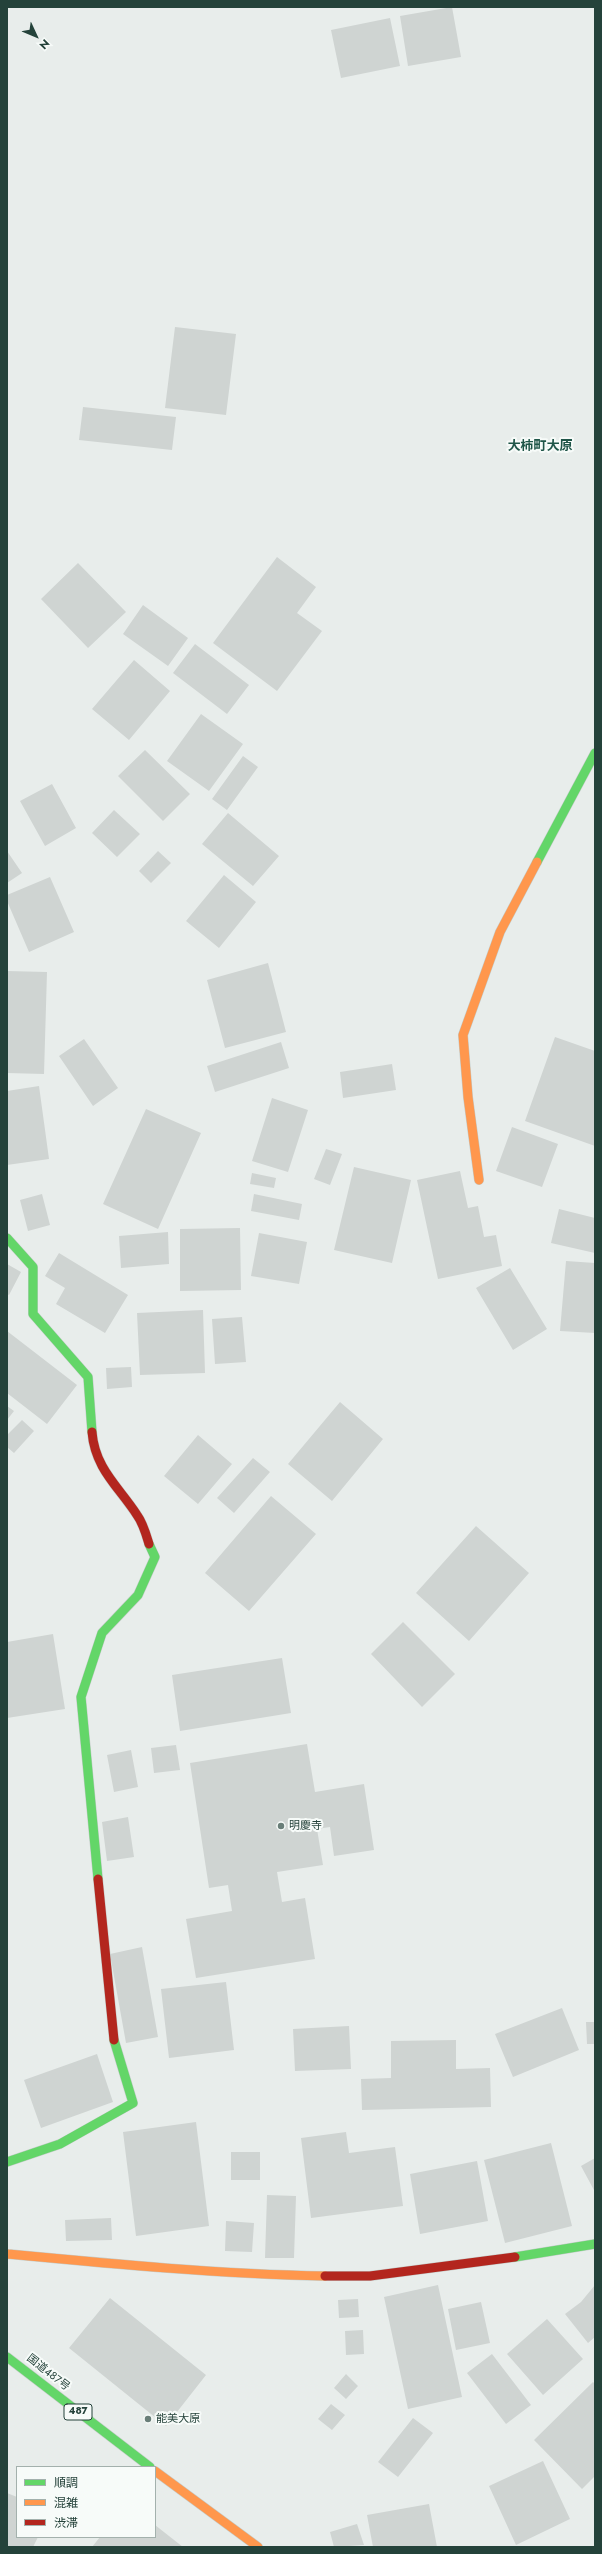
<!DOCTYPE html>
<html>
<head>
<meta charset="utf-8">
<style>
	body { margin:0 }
	#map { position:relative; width:602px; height:2554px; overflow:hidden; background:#e8edeb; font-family:Jost,"Noto Sans JP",sans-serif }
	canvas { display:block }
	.frame { position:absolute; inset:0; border:8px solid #24423a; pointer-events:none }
	.legend { position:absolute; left:16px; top:2466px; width:140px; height:72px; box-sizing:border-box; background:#f7fbf9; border:1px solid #a3b1ad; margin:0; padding:5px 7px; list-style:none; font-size:12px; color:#24423a }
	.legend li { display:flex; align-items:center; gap:8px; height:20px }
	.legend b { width:20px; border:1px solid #a3b1ad }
	.north { position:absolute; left:16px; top:16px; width:40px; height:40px; -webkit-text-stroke:3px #f7fbf9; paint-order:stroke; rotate:134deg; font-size:11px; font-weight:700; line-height:16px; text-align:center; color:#24423a }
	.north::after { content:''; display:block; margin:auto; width:14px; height:18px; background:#24423a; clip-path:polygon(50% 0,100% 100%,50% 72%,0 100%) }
</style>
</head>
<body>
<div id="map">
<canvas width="602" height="2554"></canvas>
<div class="frame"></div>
<ul class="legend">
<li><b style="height:5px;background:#63d668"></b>順調</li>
<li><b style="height:5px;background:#ff974d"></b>混雑</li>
<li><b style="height:5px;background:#b3261e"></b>渋滞</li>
</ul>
<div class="north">N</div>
</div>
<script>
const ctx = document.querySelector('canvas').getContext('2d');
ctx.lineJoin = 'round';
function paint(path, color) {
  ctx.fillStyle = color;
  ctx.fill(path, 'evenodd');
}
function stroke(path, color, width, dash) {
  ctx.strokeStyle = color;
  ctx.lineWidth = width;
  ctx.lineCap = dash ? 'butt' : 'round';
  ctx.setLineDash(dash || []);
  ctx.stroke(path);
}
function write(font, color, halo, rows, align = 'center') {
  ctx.font = font + ' Jost,"Noto Sans JP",sans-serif';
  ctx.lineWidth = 4;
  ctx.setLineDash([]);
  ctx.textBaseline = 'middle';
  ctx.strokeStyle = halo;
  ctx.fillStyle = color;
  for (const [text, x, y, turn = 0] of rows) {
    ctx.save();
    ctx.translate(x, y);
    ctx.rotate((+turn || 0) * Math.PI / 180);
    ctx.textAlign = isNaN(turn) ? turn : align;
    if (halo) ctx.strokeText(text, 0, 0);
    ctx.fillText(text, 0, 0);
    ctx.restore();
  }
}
const building = new Path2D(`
	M452,7L461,57L408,66L400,16Z
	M390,18L400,66L341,78L331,30Z
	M175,327L236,334L226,415L165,408Z
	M83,407L176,417L172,450L79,440Z
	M277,557L316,587L297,613L322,631L277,691L213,643Z
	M78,563L126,612L88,648L41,599Z
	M143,605L188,638L168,666L123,634Z
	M195,644L249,685L227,714L173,673Z
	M134,660L170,691L129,740L92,709Z
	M201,714L243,744L209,791L167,761Z
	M145,750L190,794L163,821L118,776Z
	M243,756L258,767L227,810L212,799Z
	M52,784L76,828L45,846L20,801Z
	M114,810L140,834L117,857L92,833Z
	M228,813L279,856L253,886L202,844Z
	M7,851L22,873L7,883Z
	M158,851L171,863L151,883L139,871Z
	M224,875L256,902L219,948L186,921Z
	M50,877L74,932L29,952L7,901V895Z
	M268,963L286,1032L225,1048L207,980Z
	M7,971L47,972L44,1074L7,1073Z
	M555,1037L595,1051V1146L525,1121Z
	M84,1039L118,1088L93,1106L59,1056Z
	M281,1042L289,1068L215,1092L207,1066Z
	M392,1064L396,1090L343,1098L340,1072Z
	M39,1086L49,1159L7,1165V1091Z
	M272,1098L308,1110L288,1172L252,1161Z
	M146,1109L201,1133L158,1229L103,1204Z
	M512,1127L558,1144L542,1187L496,1171Z
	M326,1149L342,1154L330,1185L314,1179Z
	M354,1167L411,1180L392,1263L334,1250Z
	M460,1171L468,1208L478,1206L484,1237L496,1235L502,1266L438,1279L417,1180Z
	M252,1173L276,1178L274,1188L250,1184Z
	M42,1194L50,1225L28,1231L20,1200Z
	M254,1194L302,1204L299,1220L251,1211Z
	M559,1209L595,1218V1253L551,1243Z
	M240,1228L241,1290L180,1291V1229Z
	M168,1232L169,1264L121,1268L119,1236Z
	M259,1233L307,1242L299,1284L251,1276Z
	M59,1253L128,1295L105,1333L56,1304L65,1288L45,1276Z
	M566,1261L595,1263V1333L560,1331Z
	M7,1264L21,1272L9,1295L7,1294Z
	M510,1268L547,1329L513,1350L476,1288Z
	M203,1310L205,1373L140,1375L137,1313Z
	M242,1317L246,1362L215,1364L212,1319Z
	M7,1331L77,1385L47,1424L7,1393Z
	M131,1367L132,1387L107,1389L106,1368Z
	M340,1402L383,1439L332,1501L288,1464Z
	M7,1406L14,1411L7,1420Z
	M22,1420L34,1431L14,1453L7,1447V1435Z
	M198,1435L232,1464L198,1504L164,1476Z
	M253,1458L270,1472L234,1513L217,1498Z
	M271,1496L316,1534L249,1611L205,1573Z
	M476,1526L529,1573L469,1641L416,1593Z
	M403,1622L455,1674L422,1707L371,1654Z
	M53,1634L65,1709L7,1718V1642Z
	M282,1658L291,1713L180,1731L172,1675Z
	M307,1744L315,1792L364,1784L374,1850L334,1856L330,1827L317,1829L323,1865L277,1872L282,1902L305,1898L315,1959L196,1978L186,1919L232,1911L228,1885L209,1888L190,1763Z
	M176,1745L180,1770L154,1773L151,1748Z
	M131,1750L138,1787L114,1792L107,1755Z
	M128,1817L134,1857L107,1861L102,1822Z
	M142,1947L158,2037L126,2043L110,1954Z
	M226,1982L234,2050L169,2058L161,1989Z
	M562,2008L579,2050L513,2077L495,2034Z
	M586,2022H595V2044H587Z
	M349,2026L351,2069L295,2071L293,2029Z
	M456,2040V2069L490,2068L491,2107L362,2110L361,2079L391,2078V2041Z
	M97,2054L113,2102L41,2128L24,2080Z
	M196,2122L209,2226L136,2236L123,2132Z
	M346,2132L349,2153L395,2147L403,2206L311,2218L301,2138Z
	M551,2143L572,2226L505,2243L484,2160Z
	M231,2152H260V2180H231Z
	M595,2158V2192L581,2166Z
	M477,2161L488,2221L420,2234L410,2174Z
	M267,2195L296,2196L294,2258H265Z
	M111,2218L112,2240L66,2241L65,2220Z
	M226,2221L254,2223L252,2252L225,2251Z
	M438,2285L462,2397L408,2409L384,2297Z
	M595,2285V2337L588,2343L565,2314L581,2302Z
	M110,2298L206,2375L166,2426L69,2348Z
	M358,2299L359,2317L339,2318L338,2300Z
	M481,2302L490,2343L456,2350L448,2309Z
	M547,2319L583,2359L543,2395L507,2354Z
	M363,2330L364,2354L346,2355L345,2331Z
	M492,2354L531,2405L506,2424L467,2373Z
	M346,2374L358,2386L346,2399L334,2388Z
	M593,2382L595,2384V2476L582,2489L534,2440Z
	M331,2404L345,2415L332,2430L318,2419Z
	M413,2418L433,2433L398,2477L378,2462Z
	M543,2461L570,2519L516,2545L489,2486Z
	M7,2493L17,2497V2537H38L33,2547H7Z
	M429,2504L437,2547H373L367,2515Z
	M357,2524L364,2545L334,2547L330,2532Z
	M155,2525L183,2547H92L100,2537H155Z`);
const fast = new Path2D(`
	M537,862L595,753
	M7,1238L33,1267V1314L88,1377L92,1432
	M98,1879L81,1697L102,1633L138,1595L155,1557L149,1544
	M7,2162L60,2144L133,2103L114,2040
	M515,2257L595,2244
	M7,2357L150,2467`);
const slow = new Path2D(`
	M479,1180L468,1097L463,1035L500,932L537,862
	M7,2254C113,2264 218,2274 325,2276
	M155,2471L258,2547`);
const jam = new Path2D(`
	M92,1432C95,1469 119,1487 137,1515C143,1523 146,1534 149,1544
	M98,1879L114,2040
	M325,2276H370L515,2257`);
const markers = [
	[281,1826,4,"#697e78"],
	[148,2419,4,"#697e78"]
];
const shields = [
	[78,2412,28]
];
const shieldNames = [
	["487",78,2412]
];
const poiNames = [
	["明慶寺",289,1826],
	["能美大原",156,2419]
];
const streetNames = [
	["国道487号",48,2373,38]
];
const quarterNames = [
	["大柿町大原",540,447]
];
paint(building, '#cfd4d2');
stroke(fast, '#c3cbc8', 10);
stroke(slow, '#c3cbc8', 10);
stroke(jam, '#c3cbc8', 10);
stroke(fast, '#63d668', 9);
stroke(slow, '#ff974d', 9);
stroke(jam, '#b3261e', 9);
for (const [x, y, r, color] of markers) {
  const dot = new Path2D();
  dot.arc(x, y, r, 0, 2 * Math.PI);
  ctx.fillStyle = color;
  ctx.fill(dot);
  stroke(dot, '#f7fbf9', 1.5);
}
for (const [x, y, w] of shields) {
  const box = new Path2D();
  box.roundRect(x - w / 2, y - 8, w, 16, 3);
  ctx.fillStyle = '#f7fbf9';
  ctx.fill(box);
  stroke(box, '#24423a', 1);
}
write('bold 10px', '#24423a', null, shieldNames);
write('11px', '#24423a', '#f7fbf9', poiNames, 'left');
write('11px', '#24423a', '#f7fbf9', streetNames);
write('bold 13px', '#1f5548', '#f7fbf9', quarterNames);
</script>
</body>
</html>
